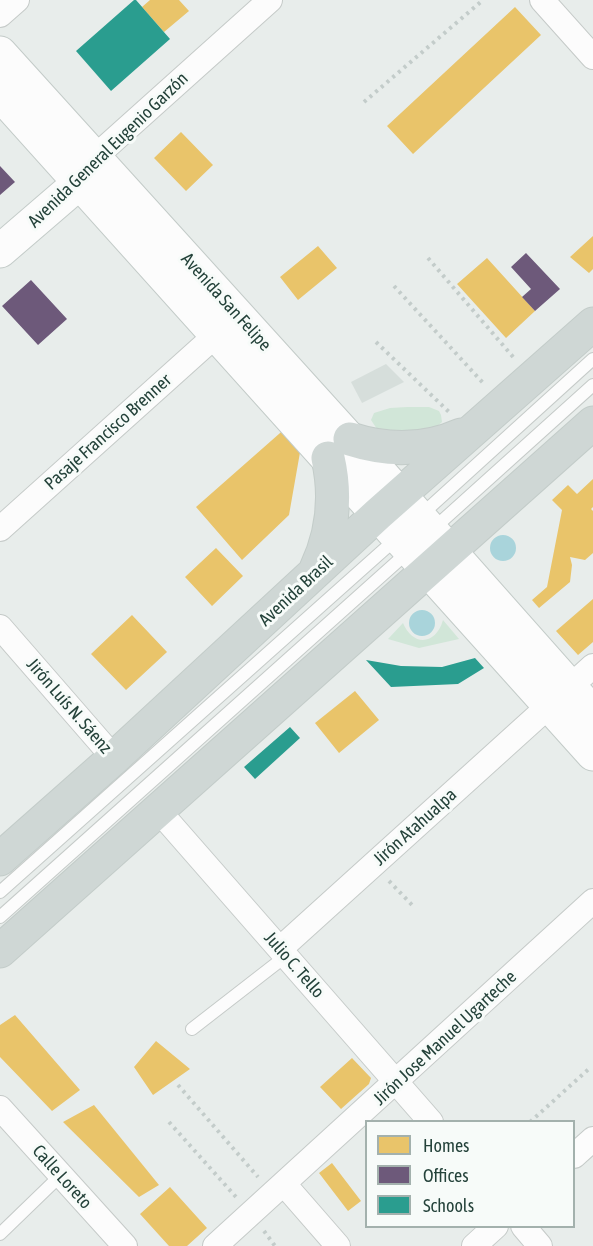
<!DOCTYPE html>
<html>
<head>
<meta charset="utf-8">
<style>
	body { margin:0 }
	#map { position:relative; width:593px; height:1246px; overflow:hidden; background:#e8edeb; font-family:"Asap Condensed",sans-serif }
	canvas { display:block }
	.legend { position:absolute; left:365px; top:1120px; width:210px; height:108px; box-sizing:border-box; background:#f7fbf9; border:2px solid #a3b1ad; margin:0; padding:8px 10px; list-style:none; font-size:18px; color:#24423a }
	.legend li { display:flex; align-items:center; gap:12px; height:30px }
	.legend b { width:30px; border:2px solid #a3b1ad }
</style>
</head>
<body>
<div id="map">
<canvas width="593" height="1246"></canvas>
<ul class="legend">
<li><b style="height:16px;background:#e9c46a"></b>Homes</li>
<li><b style="height:16px;background:#6d597a"></b>Offices</li>
<li><b style="height:16px;background:#2a9d8f"></b>Schools</li>
</ul>
</div>
<script>
const ctx = document.querySelector('canvas').getContext('2d');
ctx.lineJoin = 'round';
function paint(path, color) {
  ctx.fillStyle = color;
  ctx.fill(path, 'evenodd');
}
function stroke(path, color, width, dash) {
  ctx.strokeStyle = color;
  ctx.lineWidth = width;
  ctx.lineCap = dash ? 'butt' : 'round';
  ctx.setLineDash(dash || []);
  ctx.stroke(path);
}
function write(font, color, halo, rows, align = 'center') {
  ctx.font = font + ' "Asap Condensed",sans-serif';
  ctx.lineWidth = 6;
  ctx.setLineDash([]);
  ctx.textBaseline = 'middle';
  ctx.strokeStyle = halo;
  ctx.fillStyle = color;
  for (const [text, x, y, turn = 0] of rows) {
    ctx.save();
    ctx.translate(x, y);
    ctx.rotate((+turn || 0) * Math.PI / 180);
    ctx.textAlign = isNaN(turn) ? turn : align;
    if (halo) ctx.strokeText(text, 0, 0);
    ctx.fillText(text, 0, 0);
    ctx.restore();
  }
}
const built = new Path2D(`
	M386,364L404,382L362,403L351,382Z`);
const green = new Path2D(`
	M407,407H429L439,411L441,415L442,422C432,434 392,433 377,429L371,420L374,413L390,408Z
	M443,620L459,639L419,648L388,639L403,623C413,647 436,645 443,620Z`);
const water = new Path2D(`
	M490 548a13 13 0 1 1 26 0a13 13 0 1 1-26 0Z
	M409 623a13 13 0 1 1 26 0a13 13 0 1 1-26 0Z`);
const homes = new Path2D(`
	M150,0H179L189,11L164,32L142,7Z
	M515,7L541,35L413,154L387,126Z
	M181,132L213,165L186,191L154,158Z
	M593,236V269L589,273L570,257Z
	M318,246L337,268L298,300L280,277Z
	M487,258L535,311L506,338L457,284Z
	M288,426L302,441L289,515L242,560L196,507Z
	M593,479V507L591,509L593,511V553L585,560L570,557L572,565L570,582L539,608L532,600L547,587L562,510L552,500L568,485L577,494Z
	M216,548L243,576L212,606L185,577Z
	M593,599V642L578,655L556,631Z
	M132,615L167,652L126,690L91,654Z
	M355,691L379,720L339,753L315,723Z
	M15,1015L80,1090L52,1111L0,1057V1025Z
	M156,1041L190,1069L153,1095L134,1067Z
	M352,1058L371,1078L369,1084L341,1109L320,1087Z
	M94,1105L159,1185L139,1197L63,1122Z
	M332,1163L361,1201L348,1211L319,1173Z
	M170,1187L207,1228L187,1246H169L140,1214Z`);
const offices = new Path2D(`
	M0,166L15,182L0,195Z
	M526,253L560,289L535,311L522,297L531,289L511,267Z
	M31,280L67,319L38,345L2,306Z`);
const schools = new Path2D(`
	M134,0H136L170,39L111,91L76,51Z
	M475,658L484,668L458,684L391,687L366,660L401,666L442,667Z
	M290,727L300,738L255,779L244,767Z`);
const path = new Path2D(`
	M364,102L483,0
	M428,258L514,358
	M394,286L485,385
	M376,342L449,412
	M389,881L413,906
	M178,1085L258,1177
	M169,1122L236,1197
	M530,1122L591,1067
	M264,1231L275,1246`);
const lane = new Path2D(`
	M420,516L593,359
	M432,530L593,385
	M0,892L397,538
	M0,917L408,552
	M192,1029L286,956
	M0,1234L61,1175`);
const street = new Path2D(`
	M542,0L593,57
	M0,15L17,0
	M95,157L270,0
	M0,529L216,335
	M0,627L114,758
	M158,810L431,1122
	M280,949L593,666
	M0,1108L125,1246
	M574,1156L593,1139
	M284,1184L338,1246
	M523,1226L540,1246
	M215,1246L593,901
	M474,1246L496,1226`);
const secondary = new Path2D(`
	M0,53L384,477L593,713
	M0,94L593,754
	M0,251L79,183L91,164`);
const primary = new Path2D(`
	M350,439C387,451 425,451 461,435
	M316,569C333,533 337,497 328,458
	M0,859L114,758L378,514L593,324
	M0,951L593,423`);
const streetNames = [
	["Avenida General Eugenio Garzón",108,150,-44],
	["Avenida San Felipe",226,302,48],
	["Pasaje Francisco Brenner",108,432,-42],
	["Avenida Brasil",296,591,-43],
	["Jirón Luís N. Sáenz",69,706,49],
	["Jirón Atahualpa",415,827,-42],
	["Julio C. Tello",294,965,49],
	["Jirón Jose Manuel Ugarteche",445,1038,-43],
	["Calle Loreto",62,1177,48]
];
paint(built, '#d6dedb');
paint(green, '#d1e6d8');
paint(water, '#a9d4db');
paint(homes, '#e9c46a');
paint(offices, '#6d597a');
paint(schools, '#2a9d8f');
stroke(lane, '#c5cac8', 14);
stroke(street, '#c5cac8', 26);
stroke(secondary, '#c3cbc8', 35);
stroke(primary, '#c3ccc9', 35);
stroke(path, '#c3ccca', 4, [3, 4.5]);
stroke(lane, '#fcfcfc', 12);
stroke(street, '#fcfcfc', 24);
stroke(secondary, '#fcfcfc', 33);
stroke(primary, '#cfd7d5', 33);
write('18px', '#24423a', '#f7fbf9', streetNames);
</script>
</body>
</html>
